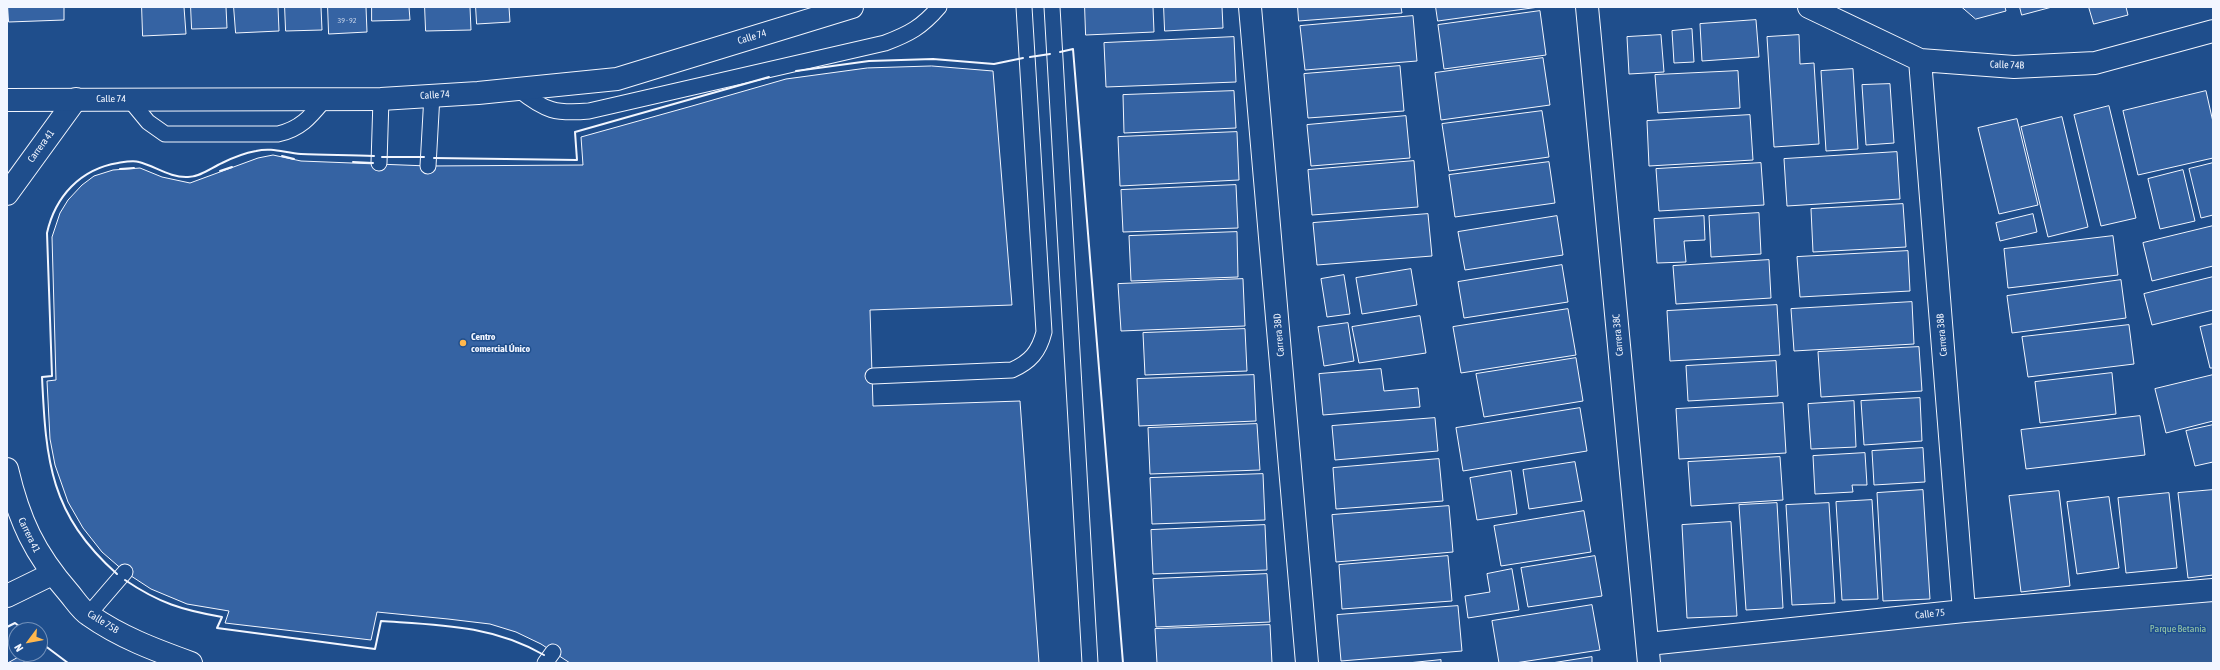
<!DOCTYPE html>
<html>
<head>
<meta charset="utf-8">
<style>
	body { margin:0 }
	#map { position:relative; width:2220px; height:670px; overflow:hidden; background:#1f4e8c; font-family:"Asap Condensed",sans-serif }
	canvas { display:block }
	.frame { position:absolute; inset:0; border:8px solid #f2f6ff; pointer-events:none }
	.north { position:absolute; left:8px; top:622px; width:40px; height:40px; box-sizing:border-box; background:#1f4e8c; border:1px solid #7391ba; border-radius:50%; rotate:238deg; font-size:11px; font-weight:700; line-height:16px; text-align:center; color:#f2f6ff }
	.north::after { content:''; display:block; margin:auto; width:14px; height:18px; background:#ffb74d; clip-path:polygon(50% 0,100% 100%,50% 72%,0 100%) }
</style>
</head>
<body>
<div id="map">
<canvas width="2220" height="670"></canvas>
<div class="frame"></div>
<div class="north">N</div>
</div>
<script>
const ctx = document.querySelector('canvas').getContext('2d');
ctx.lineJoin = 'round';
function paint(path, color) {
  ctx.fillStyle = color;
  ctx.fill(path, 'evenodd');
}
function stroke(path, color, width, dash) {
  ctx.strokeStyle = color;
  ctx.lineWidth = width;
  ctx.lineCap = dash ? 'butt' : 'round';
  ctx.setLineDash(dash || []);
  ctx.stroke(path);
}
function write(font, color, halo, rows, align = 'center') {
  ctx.font = font + ' "Asap Condensed",sans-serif';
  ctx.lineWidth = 3;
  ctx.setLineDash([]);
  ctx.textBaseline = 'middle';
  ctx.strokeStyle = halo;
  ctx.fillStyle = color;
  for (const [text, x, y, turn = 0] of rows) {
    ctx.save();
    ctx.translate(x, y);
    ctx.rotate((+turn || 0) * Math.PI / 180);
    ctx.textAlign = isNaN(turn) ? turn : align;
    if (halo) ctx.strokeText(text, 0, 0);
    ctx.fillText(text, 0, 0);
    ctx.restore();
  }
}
const built = new Path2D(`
	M2213,591V663H1649L1648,644Z`);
const building = new Path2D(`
	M8,7H64V20L9,22Z
	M142,7H184L186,34L143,36Z
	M191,7H226L227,28L192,29Z
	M234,7H278L279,31L236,33Z
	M285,7H321L322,30L286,31Z
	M328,7H366L367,32L329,34Z
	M372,7H409L410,20L372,21Z
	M425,7H470L471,30L426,31Z
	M476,7H509L510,22L477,24Z
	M1085,7H1153L1154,32L1086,35Z
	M1164,7H1222L1223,28L1165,31Z
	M1298,7H1401L1402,13L1299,21Z
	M1436,7H1539L1438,21Z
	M1962,7H2005L2006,11L1976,19Z
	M2020,7H2052L2022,15Z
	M2089,7H2126L2128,15L2094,24Z
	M1540,11L1546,55L1444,69L1438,25Z
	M1413,16L1417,61L1305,70L1300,26Z
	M1756,20L1759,57L1702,61L1700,24Z
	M1692,29L1694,62L1674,63L1672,31Z
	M1661,35L1664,72L1629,74L1627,37Z
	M1799,35L1800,64L1814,63L1819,144L1774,147L1767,37Z
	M1234,37L1236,82L1106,87L1104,43Z
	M1543,58L1550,105L1441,120L1435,73Z
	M932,66L993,71L1012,305L870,310L873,406L1020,401L1039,663H570L541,644L516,632L490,624L448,619L377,612L371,640L225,623L229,611L187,604L151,589L125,572L102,552L83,528L68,502L55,465L50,439L47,381L56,380L52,237L60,213L68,200L82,185L94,176L113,170L140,168L162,177L190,183L258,158L273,155L301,161L428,166L583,165L581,137L692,106L786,79L867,68Z
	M1400,66L1404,111L1308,118L1304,74Z
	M1853,69L1858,149L1826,151L1821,71Z
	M1738,71L1740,108L1658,113L1655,75Z
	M1890,84L1894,143L1866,145L1862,85Z
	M1234,91L1236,128L1124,133L1123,95Z
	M2206,91L2213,122V158L2138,175L2123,111Z
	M2109,106L2136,218L2101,226L2074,115Z
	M1542,111L1549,157L1449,171L1442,124Z
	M1750,115L1753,160L1649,166L1647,121Z
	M1406,116L1410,158L1311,166L1307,125Z
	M2062,117L2088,227L2048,237L2021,127Z
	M2017,119L2038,205L1999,214L1978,128Z
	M1237,132L1239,180L1120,186L1118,137Z
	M1897,152L1900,199L1787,206L1784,159Z
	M1414,161L1418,207L1312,215L1308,170Z
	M1549,162L1555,203L1455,217L1449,175Z
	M1761,163L1764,205L1659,211L1656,169Z
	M2213,163V215L2201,218L2189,169Z
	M2183,170L2195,221L2160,229L2148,179Z
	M1236,185L1238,228L1123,232L1121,190Z
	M1903,204L1906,247L1813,252L1811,209Z
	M1759,213L1761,254L1711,257L1709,216Z
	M1428,214L1432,256L1317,265L1313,223Z
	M2033,214L2037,232L2000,241L1996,223Z
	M1557,216L1563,255L1465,270L1458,232Z
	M1704,216L1705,240L1684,241L1686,262L1657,263L1654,219Z
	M2213,226V266L2152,281L2143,243Z
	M1237,232L1238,277L1131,281L1129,236Z
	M2113,236L2118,275L2008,288L2004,249Z
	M1908,251L1910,291L1800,297L1797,257Z
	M1769,260L1771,298L1676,304L1673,266Z
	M1562,265L1568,302L1464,318L1458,282Z
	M1411,269L1417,305L1362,314L1356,278Z
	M1344,275L1350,314L1327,317L1321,279Z
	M2213,277V310L2152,325L2144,294Z
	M1243,279L1245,326L1121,331L1118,284Z
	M2121,280L2126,318L2012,333L2007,296Z
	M1912,302L1914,344L1794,351L1791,309Z
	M1777,305L1780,355L1670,361L1667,311Z
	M1568,309L1576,355L1461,373L1453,327Z
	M1420,316L1426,353L1359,363L1352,327Z
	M1348,323L1354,361L1324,366L1318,327Z
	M2213,324V368H2210L2200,327Z
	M2129,325L2134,364L2028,377L2022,337Z
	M1245,329L1247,371L1145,375L1143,333Z
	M1919,347L1922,391L1821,397L1818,352Z
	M1576,358L1583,401L1484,417L1476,374Z
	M1776,361L1778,396L1688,401L1686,366Z
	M1381,369L1384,391L1418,388L1420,407L1323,415L1319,374Z
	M2112,373L2116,414L2040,423L2035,382Z
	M1254,375L1256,421L1139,426L1137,379Z
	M2213,375V421L2166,433L2155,389Z
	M1920,398L1922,441L1864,445L1861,401Z
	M1854,401L1856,447L1811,449L1808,404Z
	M1783,403L1786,453L1679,459L1676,409Z
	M1580,408L1587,451L1463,471L1456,428Z
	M2140,416L2145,455L2026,469L2021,430Z
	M1435,418L1438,451L1335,460L1332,426Z
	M1257,424L1260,470L1150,474L1148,428Z
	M2213,425V462L2195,466L2186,431Z
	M1923,448L1925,482L1874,485L1872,451Z
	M1865,453L1867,485H1852L1853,492L1815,494L1813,456Z
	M1780,457L1783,500L1691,506L1688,462Z
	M1439,459L1443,501L1336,509L1333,468Z
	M1575,462L1582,501L1529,509L1523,470Z
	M1511,471L1517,514L1477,520L1470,478Z
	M1263,474L1265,520L1152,524L1150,478Z
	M1923,490L1930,599L1883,601L1877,493Z
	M2213,490V575L2188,578L2178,493Z
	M2059,491L2070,586L2021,592L2009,496Z
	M2169,493L2177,568L2126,573L2118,498Z
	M2109,497L2119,568L2077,574L2067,502Z
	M1872,500L1878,599L1842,600L1836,502Z
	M1777,503L1783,608L1746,610L1739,505Z
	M1829,503L1835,603L1792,605L1786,505Z
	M1449,506L1453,552L1336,562L1332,515Z
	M1584,511L1591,552L1501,566L1494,526Z
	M1731,522L1737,616L1687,618L1682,525Z
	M1265,525L1267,570L1153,574L1151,530Z
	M1448,556L1452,601L1342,609L1339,565Z
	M1595,556L1602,596L1528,607L1521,568Z
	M1512,569L1519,610L1468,618L1465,596L1490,592L1487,574Z
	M1267,574L1270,622L1156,627L1153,579Z
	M1592,605L1600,650L1515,663H1499L1492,621Z
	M1458,606L1462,651L1341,661L1337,615Z
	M1270,625L1272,663H1157L1155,629Z
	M21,656L25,663H8Z
	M1592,657V663H1552Z
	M1441,660V663H1408Z`);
const lane = new Path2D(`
	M1052,7L1090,663
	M519,90C545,111 556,114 589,111L885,43C909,34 922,27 939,7
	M129,99L148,122L165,134H278C301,129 311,116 325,99
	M379,163L381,99
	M428,166L432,95
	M873,376L1012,370C1030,362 1039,352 1044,332L1024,7
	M88,615L125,572
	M545,663L553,652`);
const street = new Path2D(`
	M1250,7L1307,663
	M1587,7L1649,663
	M1809,7L1920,60L2014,67L2095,63L2213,31
	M1920,60L1964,611
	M7,194L76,99
	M7,469C19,520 34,553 69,593C75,600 81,610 89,615C120,637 155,650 191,663
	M7,596L52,574
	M1648,644L1964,611L2213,590`);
const secondary = new Path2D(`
	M7,100L381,99L478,93L617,79L852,7`);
const wall = new Path2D(`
	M1060,52L1073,49L1123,663
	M1030,57L1050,54
	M796,71L869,61L933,59L994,64L1023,58
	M282,156L294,159
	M382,157H424
	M434,158L577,160L575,132L769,77
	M353,162L373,163
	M120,169L134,168
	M220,171L232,167
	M117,574C50,514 46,462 42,377L52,376L47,233C55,197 80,169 118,163C124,162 133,160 139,162C155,166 170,178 188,177C200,177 211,168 222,163C232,158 245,153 256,151C272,147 285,153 301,154C325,155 350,155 374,156
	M125,580C159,603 182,610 222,617L217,628L375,649L381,621C440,625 492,625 544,655
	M7,627L15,623L24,630
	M40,642L68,663`);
const markers = [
	[463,343,4,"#ffb74d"]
];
const numberNames = [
	["39 - 92",347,20]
];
const streetNames = [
	["Calle 74",752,37,-17],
	["Calle 74B",2007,65,2],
	["Calle 74",435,95,-3],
	["Calle 74",111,99],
	["Carrera 41",41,146,-54],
	["Carrera 38D",1279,335,-95],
	["Carrera 38C",1618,335,-95],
	["Carrera 38B",1942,335,-95],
	["Carrera 41",29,535,64],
	["Calle 75",1930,614,-6],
	["Calle 75B",103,622,32]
];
const poiNames = [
	["Centro",471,337],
	["comercial Único",471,349]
];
const parkNames = [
	["Parque Betania",2178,629]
];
paint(built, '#305b95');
stroke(built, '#a8bbd7', 1);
paint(building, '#3563a3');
stroke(building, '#f2f6ff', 1);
stroke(lane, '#f2f6ff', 17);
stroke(street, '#f2f6ff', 24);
stroke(secondary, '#f2f6ff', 24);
stroke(lane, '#1f4e8c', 15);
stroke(street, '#1f4e8c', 22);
stroke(secondary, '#1f4e8c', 22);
stroke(wall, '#f2f6ff', 2);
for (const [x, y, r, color] of markers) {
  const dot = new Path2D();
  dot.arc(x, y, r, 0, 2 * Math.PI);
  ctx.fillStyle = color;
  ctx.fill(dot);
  stroke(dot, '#1f4e8c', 1.5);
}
write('8px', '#c3d1e8', null, numberNames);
write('10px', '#f2f6ff', '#1f4e8c', streetNames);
write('bold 10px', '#f2f6ff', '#1f4e8c', poiNames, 'left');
write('10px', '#97c8a6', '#1f4e8c', parkNames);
</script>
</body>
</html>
